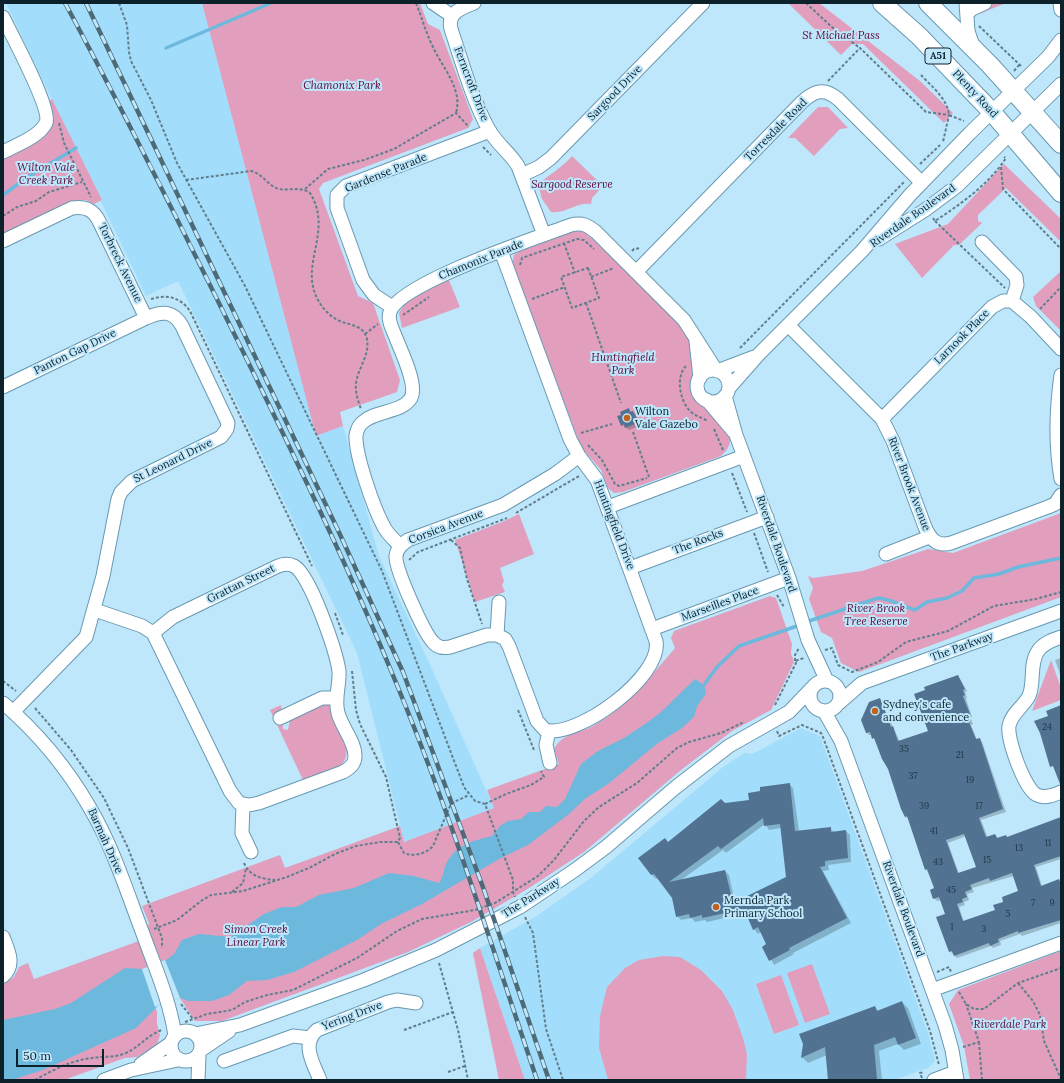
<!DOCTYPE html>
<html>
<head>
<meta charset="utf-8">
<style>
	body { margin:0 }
	#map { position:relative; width:1064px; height:1083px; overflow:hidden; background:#bee7fb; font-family:Lora,serif }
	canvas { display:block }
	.frame { position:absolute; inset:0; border:4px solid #0d212a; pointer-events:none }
	.scale { position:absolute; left:16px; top:1049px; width:88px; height:18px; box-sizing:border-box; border:2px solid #0d212a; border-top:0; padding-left:5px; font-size:12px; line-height:14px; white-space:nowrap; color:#0d212a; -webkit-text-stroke:3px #bee7fb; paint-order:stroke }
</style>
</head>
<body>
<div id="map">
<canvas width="1064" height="1083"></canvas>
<div class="frame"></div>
<div class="scale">50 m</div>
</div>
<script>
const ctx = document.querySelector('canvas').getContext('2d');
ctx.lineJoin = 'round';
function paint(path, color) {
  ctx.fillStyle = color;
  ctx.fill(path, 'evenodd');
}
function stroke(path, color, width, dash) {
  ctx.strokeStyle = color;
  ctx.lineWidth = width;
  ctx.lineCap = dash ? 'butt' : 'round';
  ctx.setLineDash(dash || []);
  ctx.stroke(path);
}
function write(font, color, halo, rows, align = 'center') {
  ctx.font = font + ' Lora,serif';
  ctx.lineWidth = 4;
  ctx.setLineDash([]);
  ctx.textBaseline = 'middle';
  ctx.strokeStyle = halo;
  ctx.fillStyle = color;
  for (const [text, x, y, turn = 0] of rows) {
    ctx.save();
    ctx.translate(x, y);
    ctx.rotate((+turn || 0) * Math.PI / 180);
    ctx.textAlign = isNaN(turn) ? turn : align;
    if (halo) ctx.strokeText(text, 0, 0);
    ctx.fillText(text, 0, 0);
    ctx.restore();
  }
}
const built = new Path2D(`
	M6,3H202L316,436L343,426L379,556L432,669L494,808L404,842L357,653L178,281L146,296Z
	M801,728L820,736L928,1033L935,1061L928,1068L895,1080H525L480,948L535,917L592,877L723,767L744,753L752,754Z`);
const green = new Path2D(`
	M202,3H420L428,24L440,30L473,119L468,128L323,183L319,189L358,296L373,303L400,380L397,392L340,412L343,426L316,436Z
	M788,3H819L920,81L953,113L944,123L863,44H852L841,55Z
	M993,3H1006L979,14L977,11Z
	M52,99L102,200L94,204L86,200H77L3,236V157L49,130L54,117L49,101Z
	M818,107H828L848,128L840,129L814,156L795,138H788Z
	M572,156L603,186L592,198L591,204C576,202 566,214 551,212L542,199L538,185C549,174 562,168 572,156Z
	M1004,164L1060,218L1061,242L1006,188L978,215V221L982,223L959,245H954L922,278L895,244L948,224Z
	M577,230L585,232L675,318L690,339L694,369L691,391L730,435C731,445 728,449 721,456L623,492L614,493L608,488L601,470L581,447L512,264L514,255L523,249Z
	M1061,271V331L1036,306L1033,297Z
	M448,278L460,307L402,328L399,313L405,303Z
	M1061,513V597L859,672L841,663L832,638L821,632L809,599L813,588L808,576L813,578L862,571L928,549L953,553Z
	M519,514L534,554L500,568L504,581L502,585L505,592L475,602L455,540L502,522Z
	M770,596L776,598L792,644L791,653L794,662L771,710L732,731L681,770L584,852L526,890L471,922L408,952L222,1021H195L180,998L165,960L160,963L147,929L149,923L142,906L280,855L285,868L400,826L404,842L494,808L487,790L559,764L554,749C564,732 576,735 593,726C627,707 650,677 675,648L671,638L674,631Z
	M1051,660L1061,688V700L1032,711Z
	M320,704H332C338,720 358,756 338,767C328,773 314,776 303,780L270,710L281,705L283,729L288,730L290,719Z
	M139,941L148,967L142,970L157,1012V1024L160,1035L157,1045L137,1057L125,1058L64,1080H3V983L14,977L19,967L28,963L34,979Z
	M480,948L525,1080H499L473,953Z
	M1061,951V1080H970L964,1046L949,1004L958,990Z
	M663,956L680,957L701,970L722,991L733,1010L743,1038L747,1054L746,1080H608L599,1048L600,1016L607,987L625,968L639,960Z
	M812,964L830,1014L805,1023L787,973Z
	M781,975L799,1025L774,1034L756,984Z`);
const water = new Path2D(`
	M695,679L704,685L706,694L697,706L694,717L682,728L658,743L608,784L586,798L569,814L528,845L501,858L422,904L381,924L357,940L294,972L267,980L247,981L229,995L212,1001H189L180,998L158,1006L136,1028L43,1070L12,1080H3V1020L55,1009L71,1003L125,968L142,969L166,960L174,954L182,940L199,934L230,937L264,914L282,907H296L319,895L354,888L389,873L414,876L439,883C444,876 443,869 447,862C457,844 473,841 492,836L500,826L508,821L521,819L529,812H540L546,806L557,807L565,799L581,764L598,751L624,738L645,724L660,713Z`);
const pier = new Path2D(`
	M165,960L180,998L155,1007L142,969Z`);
const shadow = new Path2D(`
	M629,410L636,414L639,423L635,424L637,427L629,430L622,425Z
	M1061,658V677L1055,660Z
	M958,676L967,691L965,692L967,698L966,699L972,717H970L973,724L971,725L977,740L979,739L982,742L1006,812L981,820L988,838L995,835L998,838H1008L1061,818V859L1036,867L1042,886L1059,880L1061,883V923L1022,936L1020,934L1000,941L1001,945L993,948L991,946L957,958L950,951L946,914L941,900L937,901L934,898L936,889L926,869L909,819L905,817L889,769L876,741L872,735H869L867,733L880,699L900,742L929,731ZM966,836L977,867L959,874L948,843ZM1014,876L1019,891L996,910L964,922L959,907L965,905L964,902L969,900L967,894L974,892L972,888Z
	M789,784L793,788L799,831L830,828L834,832L846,831L850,835L851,862L828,865L829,870L823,871L851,923L793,953L794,954L774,965L764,947L768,945L761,932L758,934L754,929L747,913L707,922L705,920L695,922L692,918L681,920L677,916L673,898L658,878L656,879L652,875L640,858L668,843L725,804L750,801L761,792ZM765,824L769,830L781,828L787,877L735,903L729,875L725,871L681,880L723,850L726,853Z
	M902,1002L908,1008L921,1044L904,1050L898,1044L879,1051L882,1080H829L827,1055L808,1063L802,1057L874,1007L879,1011Z`);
const stream = new Path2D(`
	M166,48L271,3
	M3,195L26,178L76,148
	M806,622L878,598C891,599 902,606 915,610L927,602L947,598L962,591L974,578L999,574L1018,567L1061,558
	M704,685L717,667L739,646L800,625`);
const building = new Path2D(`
	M629,408L630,412L633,411L637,420L633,421L635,424L625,428L624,424L621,426L617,416L621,415L620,412Z
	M958,675L965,689L963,690L965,695L963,696L970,714L968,715L971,721L969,722L976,739L980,738L1003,809L979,818L986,837L995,834L997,838L1006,835L1007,837L1061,817V856L1034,865L1041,886L1059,879L1061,885V920L1018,933V931L998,939L999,942L990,946L989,943L954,956L952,951L949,952L936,917L945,914L939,897L933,899L930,890L934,888L927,869L925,870L907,816L905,817L901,809L888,769L882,759L874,738L872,739L870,732L866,733L861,720L869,702L880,698L891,727L893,726L898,741L928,731L914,694L925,690L924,687ZM964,834L976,867L958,873L946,840ZM1012,873L1018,891L1002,897L1003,902L993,905L995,910L963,921L957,904L963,902L962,899L967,897L965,892L972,889L970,885L989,878L990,881Z
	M1061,705V784H1060L1053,766L1050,767L1040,733L1034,721L1048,716L1046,711Z
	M790,783L795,831L831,827V832L846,830L848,858L825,861V866L820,867L847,918L789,948L790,950L769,961L762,947L766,944L758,927L753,930L744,909L702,918V915L690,918L689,914L676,917L672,898L654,874L651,875L638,858L665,838L668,842L721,799L725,803L749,800L748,793L760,791V787ZM763,818L764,826L780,824L786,877L733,903L725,870L669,882L718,846L721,849Z
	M902,1001L916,1038L898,1045L895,1037L874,1045L877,1080H828L825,1047L801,1058L803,1044L799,1034L875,1006L877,1011Z`);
const path = new Path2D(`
	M119,3L127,25L129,52L131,61L151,100L177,163L245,286L382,571L464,787L475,801L485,804L513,880V892L515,897
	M416,3C422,18 426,33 433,47C442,67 463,89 456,113
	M806,3L834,29L860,48
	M979,26L1021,66
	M1014,71L1020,64
	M921,75C932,87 947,98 949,115L964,121
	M828,81L860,48L926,112L949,115L943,142
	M59,123L64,143L91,197
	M483,147L491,155
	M920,164L940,145
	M1001,167L1003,189L1061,249
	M186,180L251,171C262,173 268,186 279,189C290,191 300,186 310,193C333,230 301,262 316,296C320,305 327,314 336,319C347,326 363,323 367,339C370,355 358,368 356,383C355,392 358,401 361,409
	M305,189L328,169L364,160L394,149L456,113L469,127
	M3,216L17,207L36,201L49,192L82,182
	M933,218L935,221C961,204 989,184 1006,158L1004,157
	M935,221L1005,288
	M564,243L575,273
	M632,251L634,249L640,248
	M520,265L522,258L577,239L584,240L594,249
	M588,268L599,298L572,308L561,277Z
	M591,277L614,268
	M151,299C167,294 180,297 190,311L312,566
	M532,299L565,287
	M586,303L621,403
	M1040,309L1061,287
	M403,315L429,297
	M365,334L378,324
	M740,348L904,182
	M686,366C675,377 680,402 691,412C696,416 702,418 708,421
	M714,429L723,450
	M633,432L649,477
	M581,433L612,424
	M588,445L602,460L615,484L619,486L647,478
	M732,473L747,512
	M516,513L579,476
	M754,533L768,572
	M451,540L460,548L467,579L482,624
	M409,560L418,552L507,518
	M777,595L784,607
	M335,613L343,635
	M825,650L832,648L838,665L852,672L878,662L906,642L948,631L994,606L1036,599L1061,592
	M795,661V655L799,648
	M352,671L356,710L360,724L386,777L400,838L398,842L404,853C414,857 426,854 433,846L450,806L454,802L469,795
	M3,681L16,691
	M775,705L796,663L795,661L804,658
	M35,708L71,750L104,798L128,848L162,938V948
	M518,710L534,750
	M777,731L779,736L802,725L821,733L823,737L930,1031L939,1065
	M485,804L506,794L531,785L544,777L541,771
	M244,863C249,876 262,879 275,880
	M232,892L243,883L246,868
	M525,917L533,933L546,1029L563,1080
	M154,929L177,920L201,901L211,895L243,891L287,877L311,867L335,854L356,846L380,842H398
	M439,963L458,1030L468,1080
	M937,972L949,967L951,972
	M1018,983L1033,1001L1040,1015L1044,1041L1061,1079
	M959,992L966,1004L974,1009H984L1018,983L1061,968
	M181,1004L193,1019
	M185,1022L207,1014L232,1010L245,1002L267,995L293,990L357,958L397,931L422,919L475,910L495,903L538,876L554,860L584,821L599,807L637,783L677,748L689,742L721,733L744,722
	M404,1030L453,1012
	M979,1042L982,1080
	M963,1047L979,1042L966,1004
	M448,1072L465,1066
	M922,1078L920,1073L924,1072
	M35,1080C53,1070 72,1060 92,1058C103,1056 113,1058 123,1054C138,1049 147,1035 162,1030`);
const minor = new Path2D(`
	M433,3L452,16
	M474,3C461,8 447,13 451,29C462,62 472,99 489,130C497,144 510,153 518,166L544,235
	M966,3L968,31L973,46
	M1060,3L1061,10
	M967,14L972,9L985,3
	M3,17C11,34 52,109 46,123C39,137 16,145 3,152
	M522,175L539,167L551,158L703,3
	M879,239L925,210L957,186L1061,84
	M3,241L72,208C86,206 94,210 100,223L146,318
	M636,272L802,102C814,91 824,87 838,99L922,183
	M1012,301L1031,317L1061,349
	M392,307L374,295L363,280L337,208V195L346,186L490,131
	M788,325L882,419L893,441L925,527C930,539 937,547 951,543L1048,507L1055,504L1061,495
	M696,341L700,378
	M697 386a16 16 0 1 1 32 0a16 16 0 1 1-32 0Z
	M717,371L754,357
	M1061,375C1056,410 1055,444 1061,479
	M3,387L146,318C162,311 173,310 182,326L228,423L227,429L221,437L132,481L121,492L118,499L103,576L86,637L13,712
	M729,388L759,354L862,251L910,195L970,133L1048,57L1061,40
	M725,396L736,435L789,578L808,640L827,681
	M707,400L734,432
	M882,419L992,307L1003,301H1012L1017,285L1016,277L982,242
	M608,507L744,456
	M400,546C395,540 388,535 384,527C374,509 355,455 356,435C357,430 359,425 363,422C376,410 402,413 411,398C418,385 401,351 396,338C393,330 387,320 390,312C399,283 539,237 571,225C582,222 587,225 596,232L684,320L716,370
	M886,554L929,537
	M630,568L767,517
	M499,602L497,635L505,639L509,646L537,721L545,730C577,739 663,676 656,641L597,480L579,456L570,439L501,251
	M95,610L142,626L153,633L230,791L239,803L249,805L259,803L343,772C350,768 355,764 355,756C355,741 342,728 338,713C334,699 340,685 339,671C336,651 310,574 294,566C288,563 282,564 276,567L173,617L153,633
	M652,629L789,578
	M497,635H487L450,647C443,648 438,648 433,642C424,633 395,569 396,556C397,548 402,544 408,540L503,505L555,474L579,456
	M1061,637C1053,640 1043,643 1038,651C1029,664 1035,682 1029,696C1023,707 1011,714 1009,726C1007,740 1025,790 1037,795C1045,799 1054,795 1061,792
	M810 696a15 15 0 1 1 30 0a15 15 0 1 1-30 0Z
	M3,703C38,733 67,768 90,808C113,847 127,892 143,934C155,967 170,1001 175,1036
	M839,703L862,683L1061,611
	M824,711L841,741L945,1025L952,1050L957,1080
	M280,718L322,698H337
	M549,731L546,745L550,763
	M243,805L242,833L251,852
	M3,937C8,950 16,965 3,976
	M932,990L1061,943
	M171 1046a15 15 0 1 1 30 0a15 15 0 1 1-30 0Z
	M195,1034L240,1025L364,980L436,950L520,907L575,870L606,847L676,787L729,746L789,712L812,688
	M201,1050L229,1031
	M224,1061L293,1036L310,1038
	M141,1064L171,1043
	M104,1080L131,1070L178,1060
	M198,1080L199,1055
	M320,1080C313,1063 301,1044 317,1030L388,1002L397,1000L416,1003
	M934,1080L955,1072`);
const highway = new Path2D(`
	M882,3L919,36L991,111L1061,193
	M928,3L990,65L1061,144`);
const rail = new Path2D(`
	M65,3C131,125 192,248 253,372C302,472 350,571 392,673C448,806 491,944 537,1080
	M86,3L337,528L403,672L484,890L549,1080`);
const markers = [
	[627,418,4,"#c1611e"],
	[875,711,4,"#c1611e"],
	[716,907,4,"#c1611e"]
];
const numberNames = [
	["24",1047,727],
	["35",904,749],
	["21",960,755],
	["37",913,776],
	["19",970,780],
	["39",924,806],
	["17",979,806],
	["41",934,831],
	["11",1048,843],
	["13",1019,848],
	["15",987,860],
	["43",938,862],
	["45",951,890],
	["7",1033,903],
	["9",1052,903],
	["5",1008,914],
	["1",952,927],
	["3",984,929]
];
const shields = [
	[938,56,26]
];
const shieldNames = [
	["A51",938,56]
];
const parkNames = [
	["St Michael Pass",841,36],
	["Chamonix Park",342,86],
	["Wilton Vale",46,168],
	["Creek Park",46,181],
	["Sargood Reserve",572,185],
	["Huntingfield",623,358],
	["Park",623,371],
	["River Brook",876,609],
	["Tree Reserve",876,622],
	["Simon Creek",256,930],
	["Linear Park",256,943],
	["Riverdale Park",1010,1025]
];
const streetNames = [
	["Ferncroft Drive",471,84,69],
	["Sargood Drive",615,93,-46],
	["Plenty Road",975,94,47],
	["Torresdale Road",776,130,-45],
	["Gardense Parade",386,173,-22],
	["Riverdale Boulevard",913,216,-35],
	["Chamonix Parade",481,260,-22],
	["Torbreck Avenue",120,263,64],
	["Larnook Place",962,337,-45],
	["Panton Gap Drive",75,352,-26],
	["St Leonard Drive",173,461,-26],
	["River Brook Avenue",909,484,69],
	["Huntingfield Drive",614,525,69],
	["Corsica Avenue",446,527,-21],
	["The Rocks",698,542,-21],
	["Riverdale Boulevard",776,544,71],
	["Grattan Street",241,584,-26],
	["Marseilles Place",720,604,-20],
	["The Parkway",962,647,-20],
	["Barmah Drive",105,841,66],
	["The Parkway",531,898,-32],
	["Riverdale Boulevard",903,909,70],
	["Yering Drive",352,1016,-21]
];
const poiNames = [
	["Wilton",635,412],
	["Vale Gazebo",635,425],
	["Sydney's cafe",883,705],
	["and convenience",883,718],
	["Mernda Park",724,901],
	["Primary School",724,914]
];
paint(built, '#a2defb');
paint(green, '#e19fbd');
paint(water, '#6cb9dd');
paint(pier, '#bee7fb');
paint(shadow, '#0003');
stroke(stream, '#6cb9dd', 3.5);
paint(building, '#527292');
stroke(minor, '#6899b1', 15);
stroke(highway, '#6899b1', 20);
stroke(path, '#607e8c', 2, [3, 2]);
stroke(minor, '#fff', 13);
stroke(highway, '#fff', 18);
stroke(rail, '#4e6a77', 4.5);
stroke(rail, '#bee7fb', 3, [9]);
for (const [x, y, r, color] of markers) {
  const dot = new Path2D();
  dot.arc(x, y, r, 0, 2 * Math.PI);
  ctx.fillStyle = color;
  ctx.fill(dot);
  stroke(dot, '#bee7fb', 1.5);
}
write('9px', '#1e3544', null, numberNames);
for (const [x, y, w] of shields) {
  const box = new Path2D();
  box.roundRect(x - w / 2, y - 8, w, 16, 3);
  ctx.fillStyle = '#bee7fb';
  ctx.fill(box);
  stroke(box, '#0d212a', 1);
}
write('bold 10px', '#0d212a', null, shieldNames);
write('italic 11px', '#590638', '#bee7fb', parkNames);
write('11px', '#0d212a', '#bee7fb', streetNames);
write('11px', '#0d212a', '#bee7fb', poiNames, 'left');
</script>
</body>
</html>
